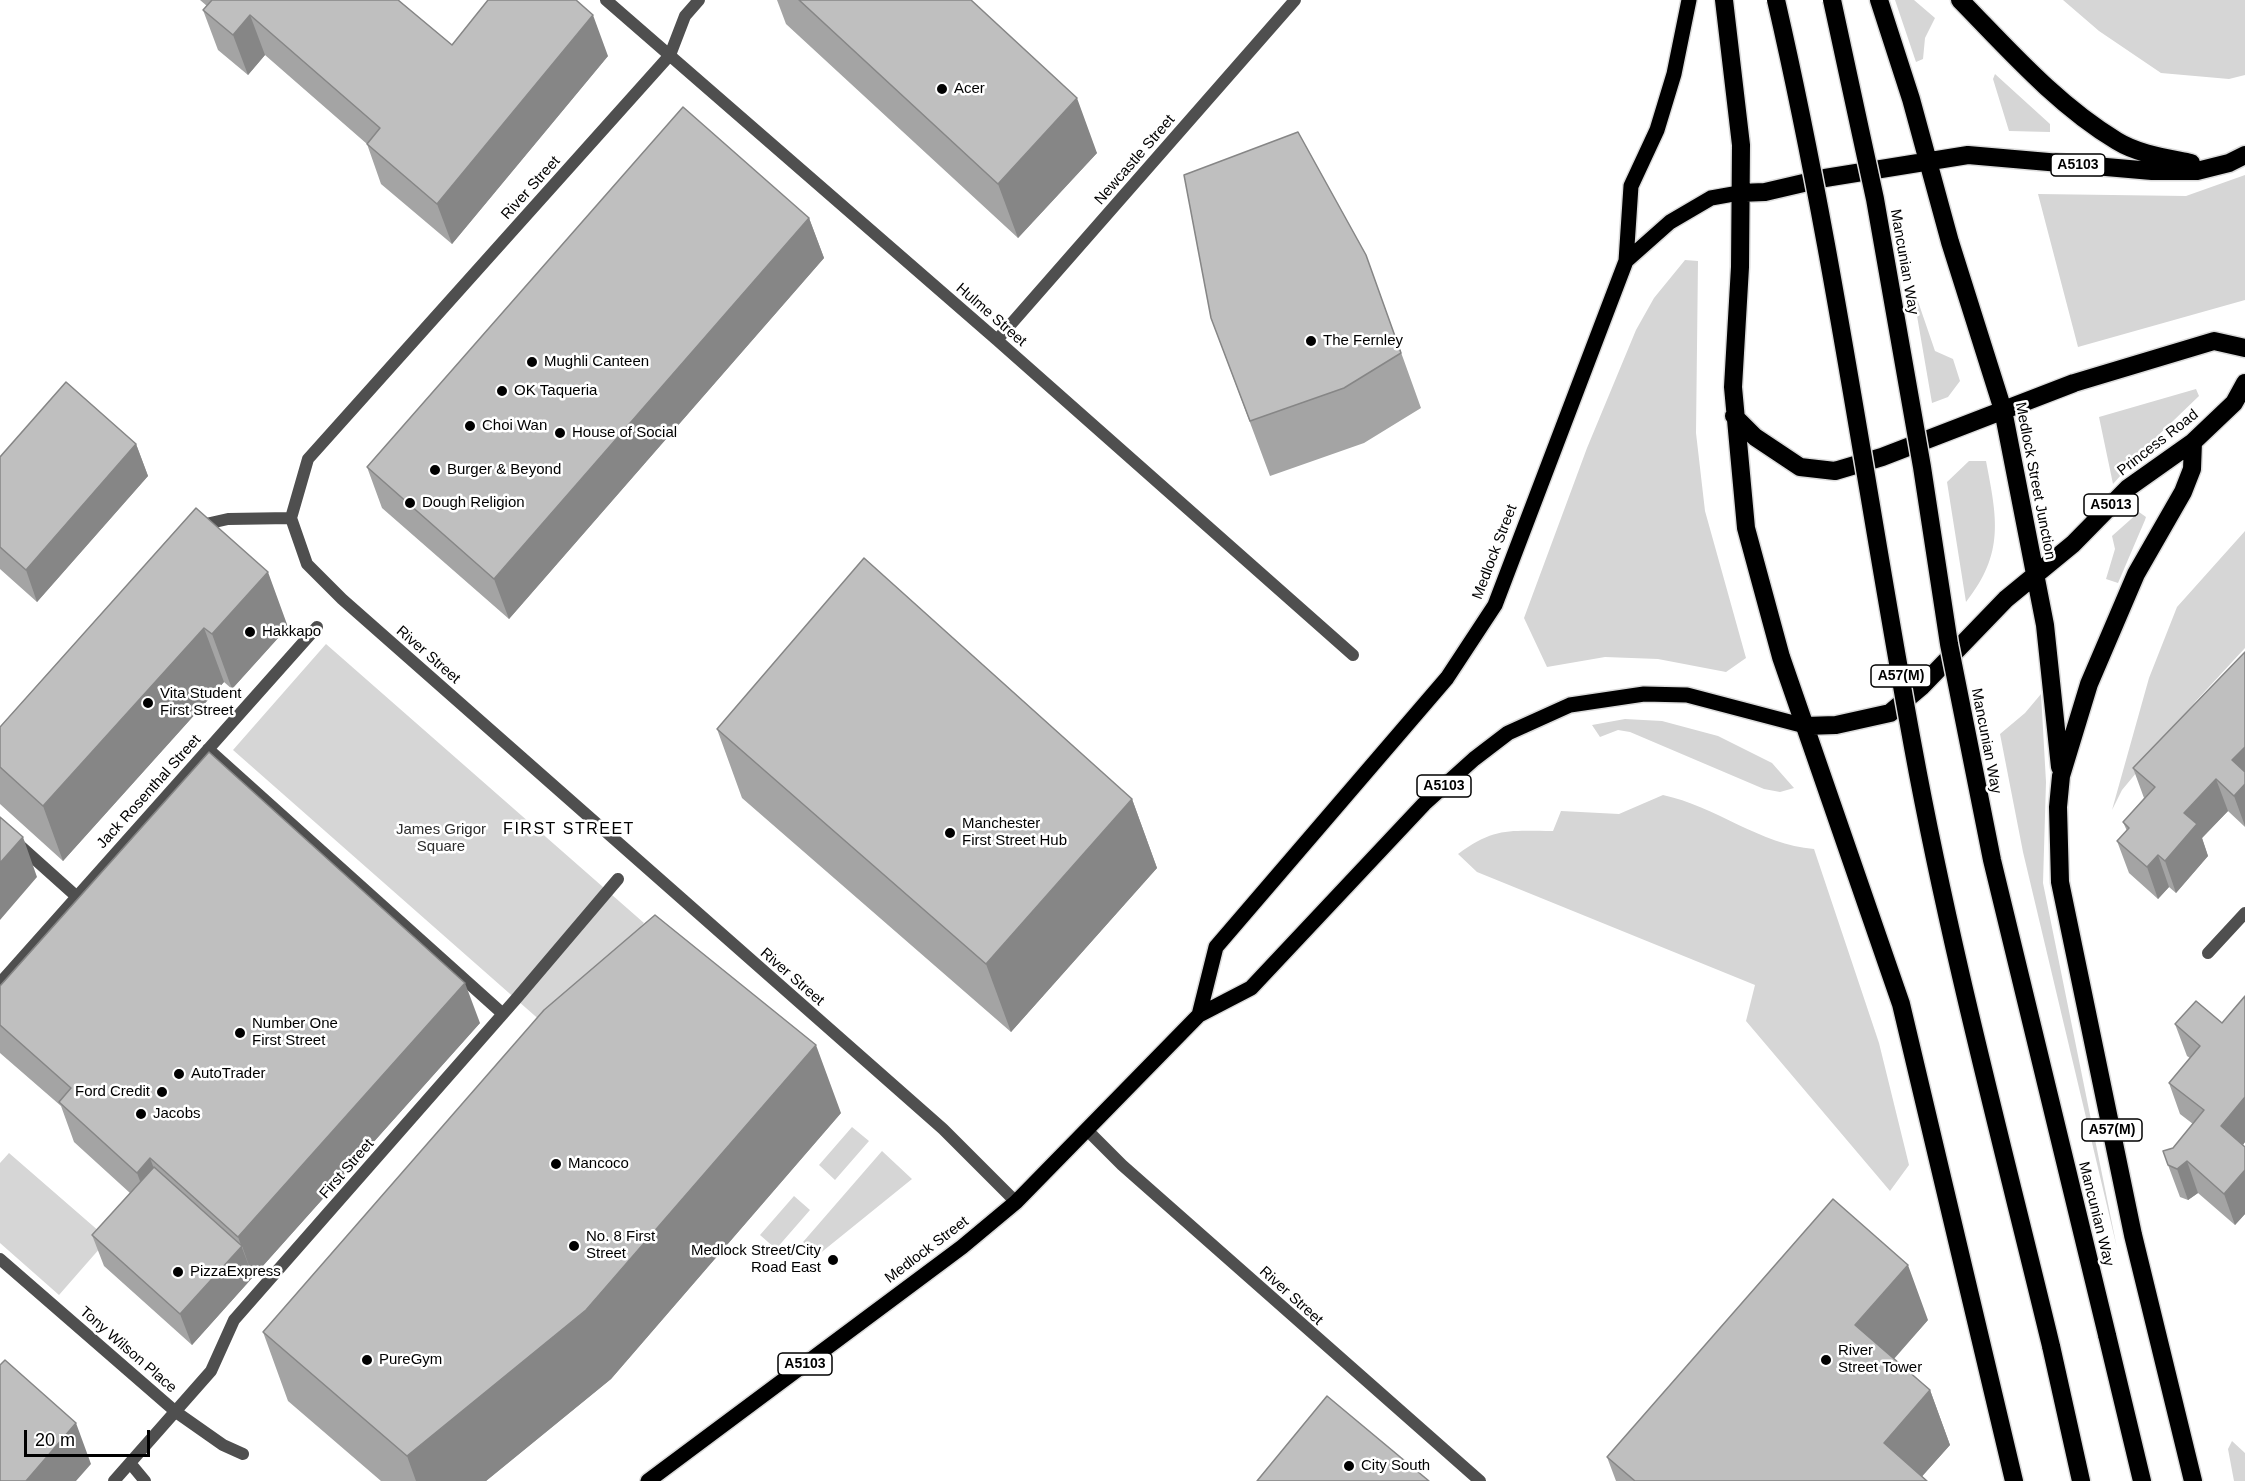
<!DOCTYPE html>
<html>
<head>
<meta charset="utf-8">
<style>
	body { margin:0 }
	#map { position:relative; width:2245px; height:1481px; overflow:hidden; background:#fff; font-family:Arial,sans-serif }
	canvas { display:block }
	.scale { position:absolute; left:24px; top:1430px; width:126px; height:27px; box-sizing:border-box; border:3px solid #000; border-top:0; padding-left:8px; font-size:18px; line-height:21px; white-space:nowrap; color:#000; -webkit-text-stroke:4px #fff; paint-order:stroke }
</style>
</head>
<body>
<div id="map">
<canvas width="2245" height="1481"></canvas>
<div class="scale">20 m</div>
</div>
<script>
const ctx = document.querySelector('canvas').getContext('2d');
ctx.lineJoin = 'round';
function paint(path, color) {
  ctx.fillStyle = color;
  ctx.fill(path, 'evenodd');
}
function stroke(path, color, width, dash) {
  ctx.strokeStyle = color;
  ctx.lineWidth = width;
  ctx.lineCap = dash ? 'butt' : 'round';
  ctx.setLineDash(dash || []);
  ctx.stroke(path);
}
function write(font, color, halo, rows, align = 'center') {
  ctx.font = font + ' Arial,sans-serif';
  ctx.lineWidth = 5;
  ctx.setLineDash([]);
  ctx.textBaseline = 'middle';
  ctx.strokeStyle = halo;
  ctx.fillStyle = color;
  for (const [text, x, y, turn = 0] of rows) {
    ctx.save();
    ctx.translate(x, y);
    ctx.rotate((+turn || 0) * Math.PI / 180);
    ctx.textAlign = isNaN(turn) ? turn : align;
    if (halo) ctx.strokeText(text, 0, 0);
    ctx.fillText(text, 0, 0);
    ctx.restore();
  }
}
const green = new Path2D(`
	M1895,0H1914L1935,18L1925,38L1923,59L1916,62Z
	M2063,0H2245V75L2229,79L2161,73L2099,31Z
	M1995,74L2050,124V132L2009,131L1993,79Z
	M2245,175V300L2078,347L2038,194L2186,196Z
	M1685,260L1698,261L1696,433L1705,511L1746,658L1726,672L1658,659L1605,657L1547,667L1524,618L1587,448L1636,330L1654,298Z
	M1911,281L1935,351L1953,359L1960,381L1948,397L1932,403Z
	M2196,389L2199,396L2146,447L2113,484L2099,417Z
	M1969,461H1986C1997,518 2005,553 1966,602L1947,482Z
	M2139,512L2146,517L2145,520L2118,583L2106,579L2115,549L2112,536Z
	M2245,531V648L2196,701L2122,790L2112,810L2149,678L2177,607Z
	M326,644L644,923L551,1030L233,750Z
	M2041,694L2046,782L2043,883L2117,1248L2023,852L2000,734L2025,713Z
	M1625,719L1662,721L1718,736L1772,763L1794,788L1780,792L1764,789L1630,732L1618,730L1600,737L1592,725Z
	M1663,795C1715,806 1761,845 1814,849L1879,1043L1909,1165L1890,1191L1746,1021L1755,985L1477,872L1458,854C1495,827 1509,831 1553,831L1561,811L1619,814Z
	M852,1127L869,1141L835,1180L819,1165Z
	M882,1151L912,1179L818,1255L803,1242Z
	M9,1153L108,1239L59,1295L0,1243V1163Z
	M794,1196L810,1210L776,1249L760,1235Z
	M2232,1441L2245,1453V1481H2234L2228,1449Z`);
const street = new Path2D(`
	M606,0L997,340L1353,655
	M699,0L685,16L670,55L308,459L291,518L307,564L342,599L943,1129L1016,1202
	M997,340L1295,0
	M197,526L228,519L291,518
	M208,749L503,1014
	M18,844L76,896
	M2208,953L2245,913
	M0,983L317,627
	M1087,1130L1122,1165L1480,1481
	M0,1259L176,1412L223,1445L243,1454
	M130,1463L145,1481
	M114,1481L211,1371L234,1320L516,999L618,879`);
const primary = new Path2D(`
	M1626,261L1631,186L1657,130L1674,74L1689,0
	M1199,1015L1216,947L1447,678L1495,605L1626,261L1670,222L1711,198L1739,193
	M648,1481L962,1247L1016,1202L1199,1015L1251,988L1424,804L1474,759L1508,733L1570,705L1644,694L1687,695L1805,726`);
const highway = new Path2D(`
	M1724,0L1741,145L1740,267L1733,387L1746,528L1781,657L1901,1004L2014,1481
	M1879,0L1911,99L1950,242L2003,410L2045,625L2060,767
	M1960,0C2008,49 2057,105 2117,141C2138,154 2167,158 2191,163
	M1739,193L1765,192L1825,178L1968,155L2152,171H2197L2229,163L2245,155
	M1734,416L1755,437L1800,467L1835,471L1882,457L2074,383L2214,341L2245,348
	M2193,442L2192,469L2183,492L2136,574L2089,684L2061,776L2058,807L2060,882L2133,1235L2193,1481
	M1805,726L1836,725L1890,713L1922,686L2006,599L2073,544L2128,488L2193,442L2234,403L2245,383
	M2107,1335L2142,1481
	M2051,1346L2081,1481`);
const highwayBridge = new Path2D(`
	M1776,0C1833,247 1867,498 1913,747C1950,949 2003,1147 2051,1346
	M1832,0L1875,199L1922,467L1949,644L1992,860L2107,1335`);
const wall = new Path2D(`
	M200,0H398L452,45L608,56L452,244L381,184L367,144L265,55L248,75L218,50L203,10L207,6Z
	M777,0H971L1097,153L1018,238L786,24Z
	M809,218L824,258L509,619L382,508L367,467Z
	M1366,255L1421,408L1364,443L1270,476L1211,318Z
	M136,444L148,476L37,602L0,569V457Z
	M196,508L288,627L232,689L224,682L63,861L0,804V727Z
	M2245,652V827L2228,811L2202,838L2208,856L2176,893L2169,887L2158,899L2129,873L2117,841L2127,831L2123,822L2144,798L2133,768Z
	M717,729L1132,799L1157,868L1011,1032L742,798Z
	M0,986L480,1023L192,1345L104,1266L92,1235L130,1193L74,1142L61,1106L0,1053Z
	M2245,996V1142L2243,1145L2245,1147V1214L2235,1225L2198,1193L2188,1200L2180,1197L2168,1165L2173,1148L2193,1124L2180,1114L2169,1083L2190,1058L2187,1056L2175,1024L2222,1023Z
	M841,1113L611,1379L486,1481H381L288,1401L263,1332Z
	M1928,1320L1894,1359L1930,1390L1950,1445L1922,1476L1927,1481H1616L1607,1457Z`);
const shadedWall = new Path2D(`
	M250,15L265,55L248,75L233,35Z
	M593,15L608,56L452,244L437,204Z
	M1077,98L1097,153L1018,238L998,184Z
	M809,218L824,258L509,619L494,579Z
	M136,444L148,476L37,602L26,570Z
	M268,572L288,627L232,689L212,634Z
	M204,628L224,682L63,861L43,806Z
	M2245,747V826L2234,796L2232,760Z
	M2216,779L2228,811L2202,838L2208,856L2176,893L2165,861L2184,813Z
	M1132,799L1157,868L1011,1032L986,964Z
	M23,837L37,877L0,920V863Z
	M2158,855L2169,887L2158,899L2147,867Z
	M465,983L480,1023L253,1277L238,1237Z
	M816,1045L841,1113L611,1379L486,1481H416L407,1456Z
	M2245,1097V1142L2233,1157L2221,1126Z
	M150,1158L165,1198L152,1213L137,1173Z
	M2187,1161L2198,1193L2188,1200L2177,1169Z
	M2245,1170V1214L2235,1225L2224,1194Z
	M242,1246L253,1277L192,1345L180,1314Z
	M1908,1265L1928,1320L1875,1380L1855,1325Z
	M1930,1390L1950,1445L1918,1481L1884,1443Z
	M76,1423L91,1464L76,1481H26Z`);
const building = new Path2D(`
	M212,0H398L452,45L488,0H576L593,15L437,204L367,144L380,128L250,15L233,35L203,10Z
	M799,0H971L1077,98L998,184Z
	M683,107L809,218L494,579L367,467Z
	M1298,132L1366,255L1401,353L1344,388L1250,421L1211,318L1184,175Z
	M66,382L136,444L26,570L0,547V457Z
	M196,508L268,572L212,634L204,628L43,806L0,767V727Z
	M864,558L1132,799L986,964L717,729Z
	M2245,652V747L2232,760L2245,772V784L2234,796L2216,779L2184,813L2197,824L2165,861L2158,855L2147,867L2117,841L2129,828L2123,822L2155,787L2133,768Z
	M209,752L465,983L238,1237L150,1158L137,1173L59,1102L71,1088L0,1025V986Z
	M0,817L23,837L0,863Z
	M655,915L816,1045L586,1310L407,1456L263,1332L544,1010Z
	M2245,996V1097L2221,1126L2245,1147V1170L2224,1194L2187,1161L2177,1169L2168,1165L2163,1151L2173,1148L2204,1110L2169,1083L2200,1046L2175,1024L2196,1001L2222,1023Z
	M154,1167L242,1246L180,1314L92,1235Z
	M1833,1199L1908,1265L1855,1325L1930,1390L1884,1443L1927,1481H1635L1607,1457Z
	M5,1360L76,1423L26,1481H0V1365Z
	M1327,1396L1429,1481H1257Z`);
const markers = [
	[942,89,6,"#000"],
	[1311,341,6,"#000"],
	[532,362,6,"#000"],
	[502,391,6,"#000"],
	[470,426,6,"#000"],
	[560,433,6,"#000"],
	[435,470,6,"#000"],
	[410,503,6,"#000"],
	[250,632,6,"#000"],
	[148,703,6,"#000"],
	[950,833,6,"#000"],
	[240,1033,6,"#000"],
	[179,1074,6,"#000"],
	[162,1092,6,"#000"],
	[141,1114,6,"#000"],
	[556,1164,6,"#000"],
	[574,1246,6,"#000"],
	[833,1260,6,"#000"],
	[178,1272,6,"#000"],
	[367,1360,6,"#000"],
	[1826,1360,6,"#000"],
	[1349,1466,6,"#000"]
];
const shields = [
	[2078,165,54],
	[2111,505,54],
	[1901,676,60],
	[1444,786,54],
	[2112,1130,60],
	[805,1364,54]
];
const shieldNames = [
	["A5103",2078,165],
	["A5013",2111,505],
	["A57(M)",1901,676],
	["A5103",1444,786],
	["A57(M)",2112,1130],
	["A5103",805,1364]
];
const poiNames = [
	["Acer",954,89],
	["The Fernley",1323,341],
	["Mughli Canteen",544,362],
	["OK Taqueria",514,391],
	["Choi Wan",482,426],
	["House of Social",572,433],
	["Burger & Beyond",447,470],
	["Dough Religion",422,503],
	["Hakkapo",262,632],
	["Vita Student",160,694],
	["First Street",160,711],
	["Manchester",962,824],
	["First Street Hub",962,841],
	["Number One",252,1024],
	["First Street",252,1041],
	["AutoTrader",191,1074],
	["Ford Credit",150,1092,"right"],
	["Jacobs",153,1114],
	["Mancoco",568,1164],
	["No. 8 First",586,1237],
	["Street",586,1254],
	["Medlock Street/City",821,1251,"right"],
	["Road East",821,1268,"right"],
	["PizzaExpress",190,1272],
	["River",1838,1351],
	["Street Tower",1838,1368],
	["PureGym",379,1360],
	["City South",1361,1466]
];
const streetNames = [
	["Newcastle Street",1135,160,-49],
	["River Street",531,188,-48],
	["Mancunian Way",1904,262,80],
	["Hulme Street",991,315,41],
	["Princess Road",2158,443,-38],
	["Medlock Street Junction",2035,481,79],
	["Medlock Street",1495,552,-69],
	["River Street",428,655,41],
	["Mancunian Way",1986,741,79],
	["Jack Rosenthal Street",149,792,-48],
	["River Street",792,977,41],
	["First Street",347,1169,-49],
	["Mancunian Way",2096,1214,76],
	["Medlock Street",927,1250,-37],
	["River Street",1291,1296,42],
	["Tony Wilson Place",128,1350,41]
];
const parkNames = [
	["James Grigor",441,830],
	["Square",441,847]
];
const neighbourhoodNames = [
	["FIRST STREET",569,830]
];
paint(green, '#d6d6d6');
stroke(primary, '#dbdbdb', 18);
stroke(highway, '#dbdbdb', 21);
stroke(street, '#4f4f4f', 12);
stroke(primary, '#000', 15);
stroke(highway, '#000', 18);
stroke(highwayBridge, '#dbdbdb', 21, []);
stroke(highwayBridge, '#000', 18);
paint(wall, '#a4a4a4');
paint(shadedWall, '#868686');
paint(building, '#bfbfbf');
stroke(building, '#868686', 1.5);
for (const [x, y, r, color] of markers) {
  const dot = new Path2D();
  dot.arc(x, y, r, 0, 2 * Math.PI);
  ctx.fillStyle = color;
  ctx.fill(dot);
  stroke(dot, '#fff', 2);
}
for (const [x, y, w] of shields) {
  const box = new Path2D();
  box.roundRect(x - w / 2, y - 11, w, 22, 4.5);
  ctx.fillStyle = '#fff';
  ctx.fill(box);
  stroke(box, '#000', 1.5);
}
write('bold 14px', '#000', null, shieldNames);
write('15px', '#000', '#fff', poiNames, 'left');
write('15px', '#000', '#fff', streetNames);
write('15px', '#2d2d2d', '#fff', parkNames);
ctx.letterSpacing = '1.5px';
write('16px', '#000', '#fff', neighbourhoodNames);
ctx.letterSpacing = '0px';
</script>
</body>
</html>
